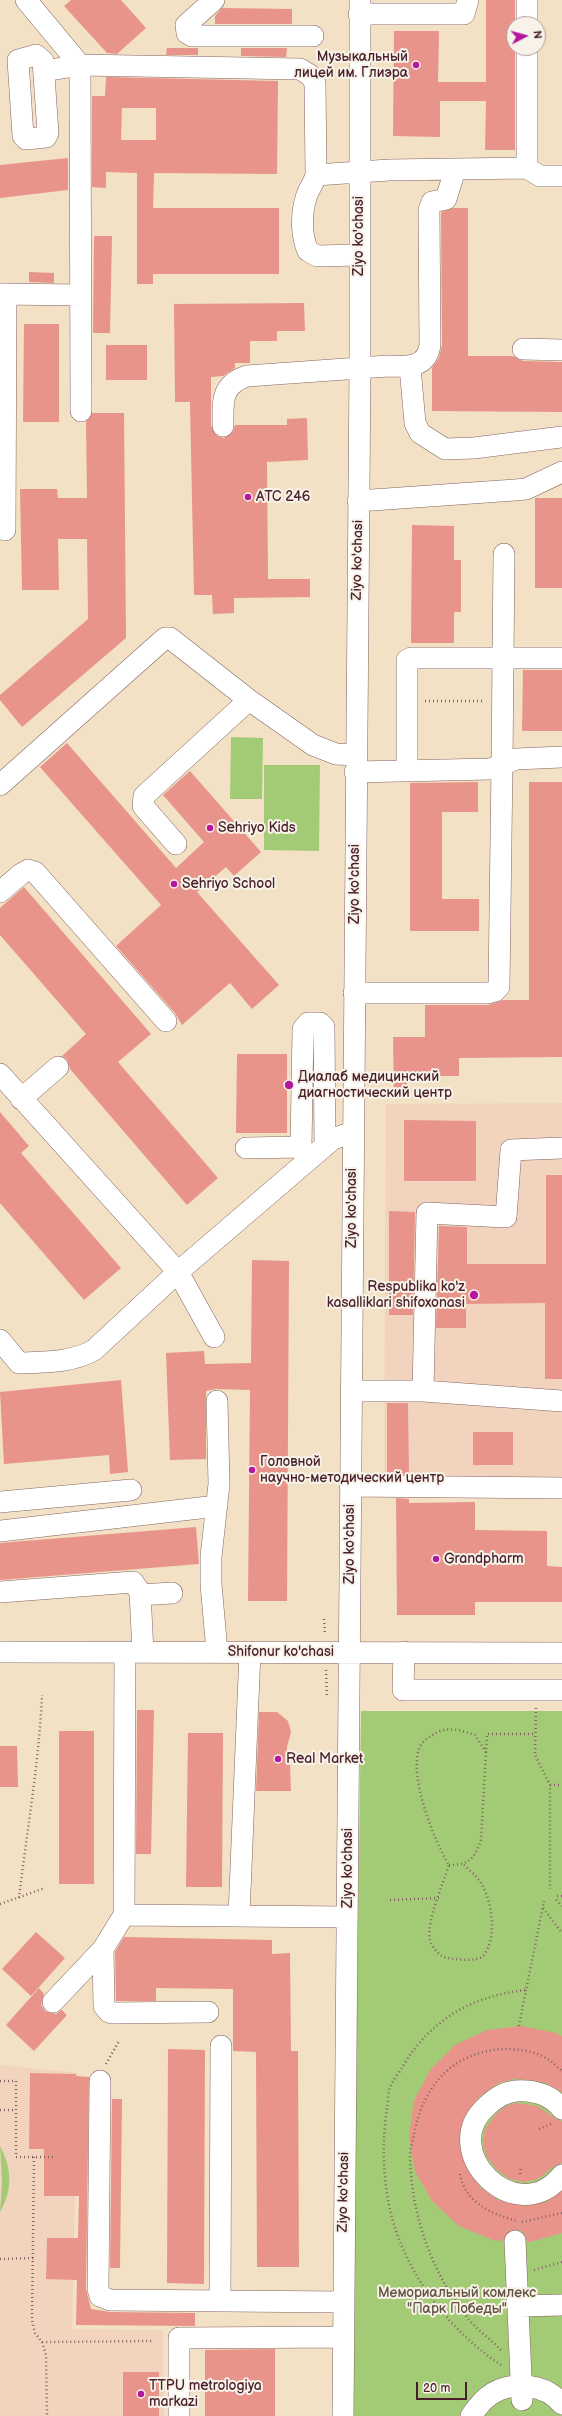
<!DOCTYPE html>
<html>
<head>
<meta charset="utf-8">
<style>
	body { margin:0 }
	#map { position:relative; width:562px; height:2416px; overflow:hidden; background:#f2e1c4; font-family:"Balsamiq Sans",sans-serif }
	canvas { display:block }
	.north { position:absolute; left:506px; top:16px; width:40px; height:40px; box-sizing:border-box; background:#f7f3e8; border:1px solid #b29e9c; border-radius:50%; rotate:84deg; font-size:11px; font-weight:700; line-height:16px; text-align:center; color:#4a1f2b }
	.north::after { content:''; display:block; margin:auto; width:14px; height:18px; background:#b5179e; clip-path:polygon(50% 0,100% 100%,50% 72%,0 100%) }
	.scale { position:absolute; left:416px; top:2382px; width:51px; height:18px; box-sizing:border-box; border:2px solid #4a1f2b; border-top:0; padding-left:5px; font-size:12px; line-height:14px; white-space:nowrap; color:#4a1f2b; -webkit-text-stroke:3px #f7f3e8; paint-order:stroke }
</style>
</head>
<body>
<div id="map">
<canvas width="562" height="2416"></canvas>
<div class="north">N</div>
<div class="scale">20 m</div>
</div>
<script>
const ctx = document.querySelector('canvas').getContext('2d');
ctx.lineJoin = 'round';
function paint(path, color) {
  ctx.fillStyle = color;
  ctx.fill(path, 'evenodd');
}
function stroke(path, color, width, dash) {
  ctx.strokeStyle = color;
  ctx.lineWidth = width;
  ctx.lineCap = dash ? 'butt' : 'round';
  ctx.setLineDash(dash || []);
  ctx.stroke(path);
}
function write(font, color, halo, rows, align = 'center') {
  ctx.font = font + ' "Balsamiq Sans",sans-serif';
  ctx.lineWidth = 4;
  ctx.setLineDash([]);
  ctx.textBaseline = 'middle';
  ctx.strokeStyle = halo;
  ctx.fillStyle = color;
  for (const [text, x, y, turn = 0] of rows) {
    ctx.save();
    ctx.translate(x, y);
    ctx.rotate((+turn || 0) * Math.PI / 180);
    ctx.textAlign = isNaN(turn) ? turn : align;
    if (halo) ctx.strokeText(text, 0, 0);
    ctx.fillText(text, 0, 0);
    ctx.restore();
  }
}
const built = new Path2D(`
	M562,1103V1493L384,1491L386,1104Z
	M0,2065L78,2073L72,2329L163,2330L164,2416H0Z`);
const green = new Path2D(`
	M231,737L263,738L262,799H230Z
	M264,765H320L319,851L264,850Z
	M361,1711H562V2416H351Z
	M0,2146C12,2168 13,2190 0,2212L2,2182Z`);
const building = new Path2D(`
	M71,0H121L146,28L117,54L107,53L64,6Z
	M486,0H515V150H485L486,101H440V137L393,136L394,31H439L438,82H486Z
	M222,8L292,9V24H215V16Z
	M167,48H198V55H166Z
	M241,48H287L286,57L241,56Z
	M106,77L278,81L277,174L154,173L153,208H279V274H153V284H137V173L106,172V188L92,187V96H105ZM122,108H156V140H121Z
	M68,158V190L0,198V165Z
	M453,208H468V356H513L523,361L562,362V412L432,411V368L439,358L442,345L441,212Z
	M94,236H112L110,333H93Z
	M29,272L54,273V283L29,282Z
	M304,303L305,331H277V341H250V363H235V368L223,376L211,377V426L217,436L224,438L233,432L235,425H287V419L307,418L308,460L267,462L268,579H310V597L234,598V613L213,614L212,595H194L190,402H175L174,304Z
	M24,324H59V422H23Z
	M106,345H147V380H106Z
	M92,413H124L126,638L22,727L0,700V695L88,619L87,539H58L59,590H22L20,489H57L58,498H87L86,422Z
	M535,498H562V588H535Z
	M412,525L454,526V560H461V612H454V643H411Z
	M523,670H562V731H522Z
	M67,743L176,868L204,842L163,795L190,771L261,852L234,876L226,867L197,892L279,985L252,1009L230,983L182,1025L175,1013L116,946L161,905L40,767Z
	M478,782V812H442V899H479V931H410V783Z
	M529,782H562V1057L459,1058V1076H407V1097H394L393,1037H425V1005H488L503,1000H529Z
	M24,887L151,1034L118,1062L218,1178L187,1205L70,1069L67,1059L62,1056L86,1034L0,935V908Z
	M237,1054H287V1133H236Z
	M0,1112L29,1146L21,1153L121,1268L84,1300L0,1203Z
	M404,1120L476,1121V1181H404Z
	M546,1175H562V1379H545V1303L466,1304V1328H436L439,1226L467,1227V1264H546Z
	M389,1211L415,1212L413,1315H389Z
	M252,1260L289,1261L287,1601H248L250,1390L216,1389L206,1391V1459L170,1460L166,1353L204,1351L205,1364L251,1363Z
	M121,1380L128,1472L110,1474L109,1455L4,1464L0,1392Z
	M387,1403H408L409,1475L387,1474Z
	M473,1432H513V1465H473Z
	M396,1498L409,1499V1503L475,1502V1530L547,1531V1566L562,1567V1602H475V1615H397Z
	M196,1527L199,1564L0,1580V1543Z
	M137,1710H154L151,1854H136Z
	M259,1712H277L288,1721L291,1732L287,1747V1760L290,1763L291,1791H256Z
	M59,1731H94V1884H59Z
	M188,1733H223L222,1887H186Z
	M0,1746H17L18,1787H0Z
	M36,1932L65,1958L31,1996L2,1969Z
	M124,1937L272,1940V1954L290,1953L291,2051H298L299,2267H257L256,2052L233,2051V1989L156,1988V2001H116L115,1952Z
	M39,1988L44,1994L41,2005L45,2011L56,2014L62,2010L67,2015L34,2051L6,2025Z
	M522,2026L556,2033L562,2036V2092L546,2083L531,2080L514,2079L499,2083L479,2097L464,2117L459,2142L467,2169L481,2188L498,2200L526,2206L546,2202L562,2191V2233L530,2242H527L525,2235L520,2230L509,2231L503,2241L493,2240L459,2226L432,2201L415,2171L409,2136L414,2101L430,2070L455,2045L487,2030Z
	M168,2049L205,2050L204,2284L167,2283Z
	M30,2073L76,2074V2076L89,2077L86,2289L91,2309L110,2312L195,2313V2326L76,2325L77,2280L46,2279L47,2238H78L79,2196H44V2149H29Z
	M112,2099H122L120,2268H110Z
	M517,2103L537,2106L558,2120L562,2121V2163L554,2166L538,2179L524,2182L510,2179L497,2170L487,2157L483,2143L485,2129L496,2114L506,2106Z
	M275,2349V2416H205V2350Z
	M123,2372H159V2416H123Z`);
const path = new Path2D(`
	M425,701H484
	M324,1619L325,1635
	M326,1670L327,1698
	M536,1708L535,1755L550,1785V1889
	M550,1785H562
	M449,1865C469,1865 474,1859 481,1840L487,1734H536
	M464,1865C470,1870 476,1876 481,1883C492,1901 498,1938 483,1956C478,1962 450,1960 442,1956C437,1953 431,1946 430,1939C426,1922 443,1884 449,1865C434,1841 409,1777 419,1749C421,1742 428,1738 434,1734C447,1726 461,1730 475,1735L486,1752
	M557,1896H562
	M19,1898C27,1830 39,1763 42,1695
	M390,1900L439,1898
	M556,1900L562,1906
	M0,1904L45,1888
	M543,1908L562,1933
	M519,2026L526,1990
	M106,2064L119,2041
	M0,2081H16V2157H53
	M0,2110H16
	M539,2129L551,2124
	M34,2157L32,2320L35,2333L42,2342L153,2341
	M460,2174C465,2203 492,2214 517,2221
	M520,2174L521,2167
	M522,2222L562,2213
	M0,2259L33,2258
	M534,2270L562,2262
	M42,2342L46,2355L47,2416
	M501,2350C491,2340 479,2331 470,2321C432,2274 411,2216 410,2155C410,2149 413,2141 414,2134C423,2086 453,2051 505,2049C518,2049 534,2051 546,2058C552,2061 557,2067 562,2071
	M501,2365C459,2337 425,2297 404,2251C384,2209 380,2154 387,2108C388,2102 388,2093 390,2087C393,2080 399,2073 403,2066C431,2019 472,1996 526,1990L544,1901`);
const minor = new Path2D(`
	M26,0L80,65L81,411
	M214,0L186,25L187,33L192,36H313
	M527,0V24
	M359,14H464L468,0
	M36,55L43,61L48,133L46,137L26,139L23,136L18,60Z
	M44,71L80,65L300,69L310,75L315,83L316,175L389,170L527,168V48
	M527,168L540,176H562
	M316,175C314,183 308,190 306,198C301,214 301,236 308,251L317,256L359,255
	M0,294L81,295
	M523,349L562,350
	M410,367L415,423L420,433L445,449L474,448L562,437
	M223,426C223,403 220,385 247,376L388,366C407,367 427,368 430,345L429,210L432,202L446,199L455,170
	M358,501L515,490L526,489L562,472
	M5,530L6,294
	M407,771V660L411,658H562
	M355,772L490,769L502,765L504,554
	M0,785L165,638H170L249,700L313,745L336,754L355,755
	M176,844L143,806L144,796L249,700
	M0,892L21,874L28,870L35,872L166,1021
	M354,993H488L495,991L499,987L502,765L516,759L562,757
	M0,1074L178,1272L214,1337
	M21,1099L58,1067
	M246,1148L301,1147
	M307,1161L301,1147L303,1029L308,1023H320L324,1027L325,1146
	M0,1340L19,1363C45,1362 71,1363 94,1350L178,1272L333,1139L353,1132
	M351,1391H423L562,1401
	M423,1391L427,1213L506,1217L511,1150L562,1148
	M217,1401L219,1484L211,1557V1584L217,1652
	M350,1486L562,1488
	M0,1502L131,1490
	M0,1531L217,1506
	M0,1592L133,1582L140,1592L143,1652
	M140,1595L172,1593
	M0,1652L562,1653
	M125,1652L124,1915L103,1949L104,2006L109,2012L113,2013L208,2012
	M404,1652L403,1690H562
	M124,1915L347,1917
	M239,1915L250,1652
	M53,2002L103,1949
	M100,2081L98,2289L100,2296L110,2300L342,2302
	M562,2109C551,2095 534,2090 516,2091C505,2092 495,2098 487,2106C436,2150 516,2232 562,2175
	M515,2241L522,2400
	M220,2301L221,2046
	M519,2306L562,2305
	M179,2416V2338L343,2337
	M343,2416L360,368V0
	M471,2416C477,2407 483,2399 493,2393C514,2381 546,2384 562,2404`);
const markers = [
	[416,65,4,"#b5179e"],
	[248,497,4,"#b5179e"],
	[210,828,4,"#b5179e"],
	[174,884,4,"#b5179e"],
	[289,1085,5,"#b5179e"],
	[474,1295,5,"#b5179e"],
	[252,1470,4,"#b5179e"],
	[436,1559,4,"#b5179e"],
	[278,1759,4,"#b5179e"],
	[141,2394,4,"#b5179e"]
];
const poiNames = [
	["Музыкальный",408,57,"right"],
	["лицей им. Глиэра",408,73,"right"],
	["АТС 246",256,497],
	["Sehriyo Kids",218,828],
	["Sehriyo School",182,884],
	["Диалаб медицинский",298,1077],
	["диагностический центр",298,1093],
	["Respublika ko'z",465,1287,"right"],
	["kasalliklari shifoxonasi",465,1303,"right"],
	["Головной",260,1462],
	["научно-методический центр",260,1478],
	["Grandpharm",444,1559],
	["Real Market",286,1759],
	["TTPU metrologiya",149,2386],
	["markazi",149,2402]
];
const streetNames = [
	["Ziyo ko'chasi",359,236,-90],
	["Ziyo ko'chasi",358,560,-89],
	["Ziyo ko'chasi",355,884,-90],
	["Ziyo ko'chasi",352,1208,-90],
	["Ziyo ko'chasi",350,1544,-90],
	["Shifonur ko'chasi",281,1652],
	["Ziyo ko'chasi",348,1868,-90],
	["Ziyo ko'chasi",344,2192,-89]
];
const parkNames = [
	["Мемориальный комлекс",457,2293],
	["\"Парк Победы\"",457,2309]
];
paint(built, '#f2d4be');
paint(green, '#a3cb76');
paint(building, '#e8948b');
stroke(minor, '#856361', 22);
stroke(path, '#856361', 2.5, [1, 3]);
stroke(minor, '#fff', 21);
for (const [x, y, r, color] of markers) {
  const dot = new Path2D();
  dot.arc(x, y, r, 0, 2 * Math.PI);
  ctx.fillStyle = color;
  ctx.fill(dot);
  stroke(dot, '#f7f3e8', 1.5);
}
write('14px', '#4a1f2b', '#f7f3e8', poiNames, 'left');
write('14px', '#4a1f2b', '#f7f3e8', streetNames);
write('14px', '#655342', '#f7f3e8', parkNames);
</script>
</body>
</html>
